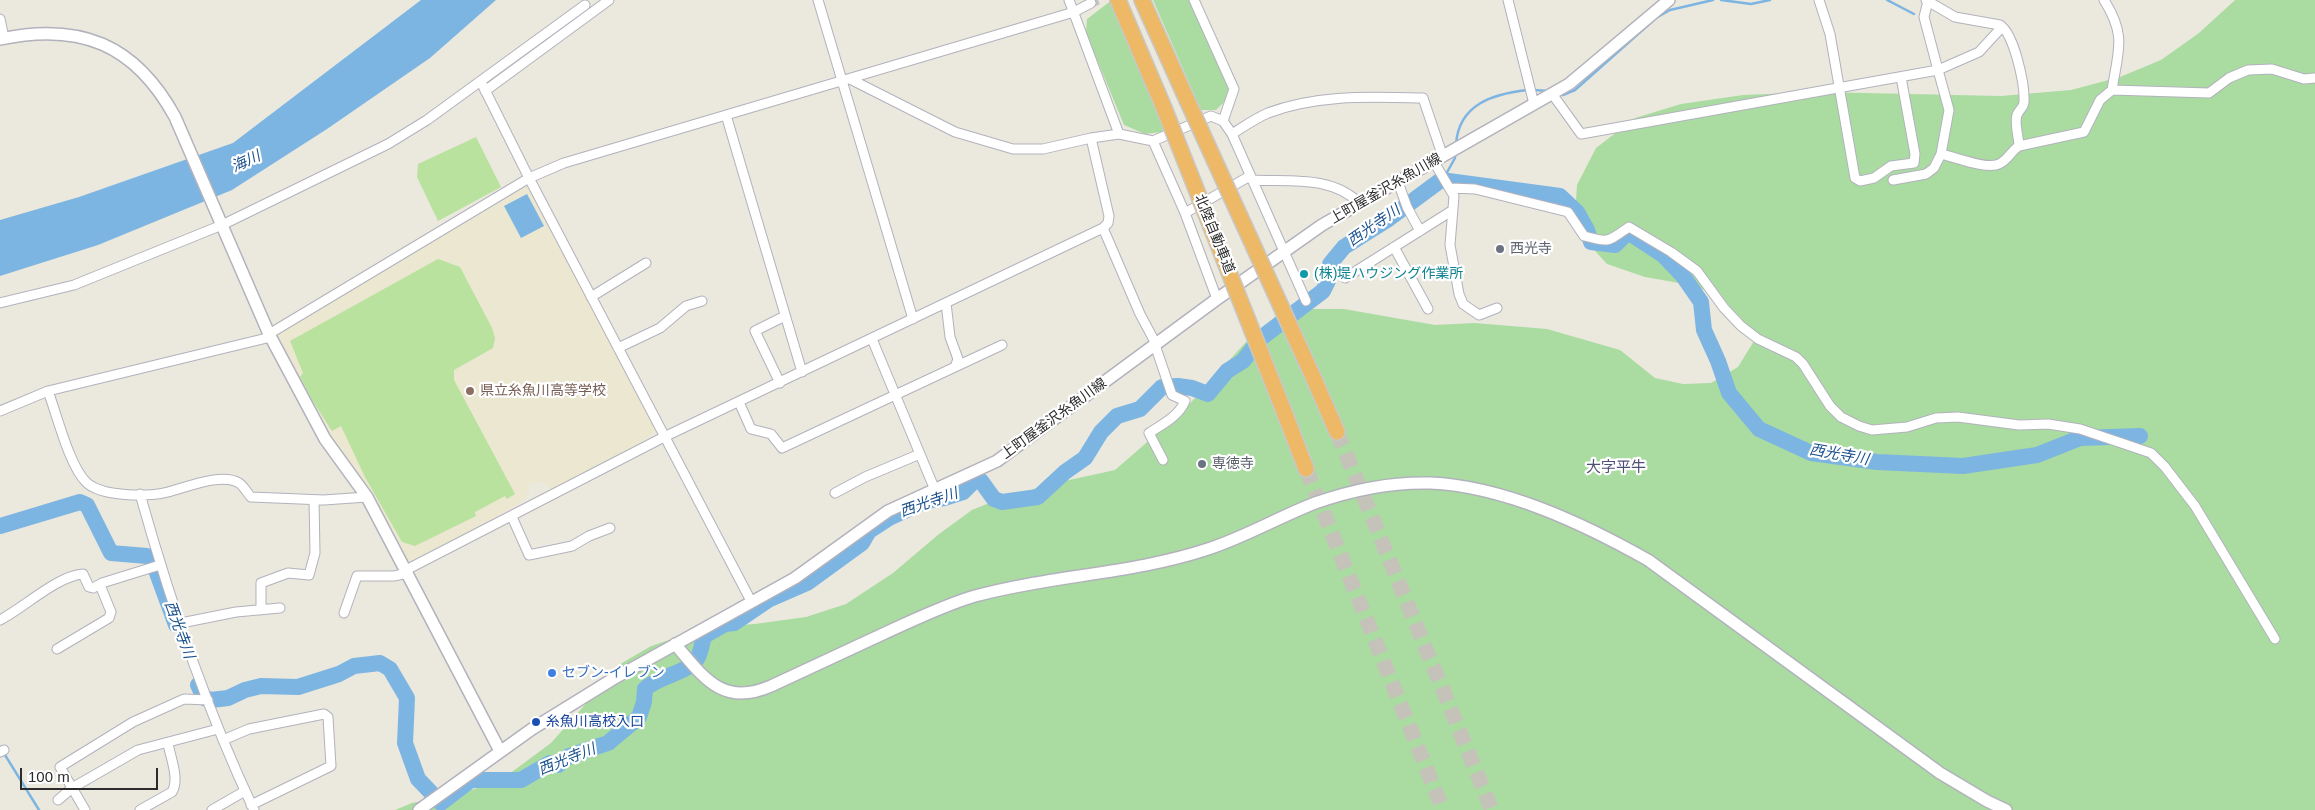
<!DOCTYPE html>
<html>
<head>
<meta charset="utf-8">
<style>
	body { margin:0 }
	#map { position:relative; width:2315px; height:810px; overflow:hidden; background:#ebe8de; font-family:Arial,sans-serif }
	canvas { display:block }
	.scale { position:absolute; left:20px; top:768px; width:138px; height:22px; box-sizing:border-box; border:2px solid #2b2b2b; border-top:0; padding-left:6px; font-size:15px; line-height:18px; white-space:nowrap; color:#2b2b2b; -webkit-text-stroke:4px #fff; paint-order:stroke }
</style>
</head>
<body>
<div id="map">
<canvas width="2315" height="810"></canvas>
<div class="scale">100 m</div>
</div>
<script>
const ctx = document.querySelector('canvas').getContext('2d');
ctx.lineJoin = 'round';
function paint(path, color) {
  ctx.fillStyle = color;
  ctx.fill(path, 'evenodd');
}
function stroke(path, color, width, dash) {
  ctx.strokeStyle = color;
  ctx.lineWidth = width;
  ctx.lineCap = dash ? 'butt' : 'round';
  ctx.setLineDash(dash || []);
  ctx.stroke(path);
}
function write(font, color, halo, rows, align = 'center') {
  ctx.font = font + ' Arial,"Noto Sans JP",sans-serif';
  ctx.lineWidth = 4.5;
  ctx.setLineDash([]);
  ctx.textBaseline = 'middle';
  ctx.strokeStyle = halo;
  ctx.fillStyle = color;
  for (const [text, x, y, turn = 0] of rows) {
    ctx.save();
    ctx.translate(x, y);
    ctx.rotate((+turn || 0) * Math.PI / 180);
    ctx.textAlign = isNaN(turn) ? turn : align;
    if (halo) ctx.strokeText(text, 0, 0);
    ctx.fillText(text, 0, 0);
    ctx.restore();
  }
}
const education = new Path2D(`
	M529,186L657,430L642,442L553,490L541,481L529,485V494L520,503L451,542L411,561L403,557L319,421L276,335L514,191Z`);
const green = new Path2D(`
	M1112,0L1164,126L1162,132L1145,134L1124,125L1086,33L1087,19Z
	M1153,0H1189L1229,88L1225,101L1216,110H1201Z
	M2235,0H2315V810H395L412,803L459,794L501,780L551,743L622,663L651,646L709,627L755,624L806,617L846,604L893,573L939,534L972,510L999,499L1051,484L1115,470L1184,410L1245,343L1276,320L1310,309H1344L1435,325L1475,323L1547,329L1620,350L1655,378L1683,384L1711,383L1738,367L1754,341L1742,319L1724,300L1696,286L1645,277L1607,264L1587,242L1575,216L1577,185L1596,148L1635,118L1681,104L1743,95L1818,92L2001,96L2071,90L2120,77L2161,60L2199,33Z`);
const pitch = new Path2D(`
	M476,137L501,187L438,221L417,177L418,164Z
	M438,259L460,267L492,328L495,338L493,348L454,370V380L515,494L507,499L505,496L475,512L476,516L415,546L402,542L365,477L341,426L332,431L312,400L300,377L303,373L290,341Z`);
const water = new Path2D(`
	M421,0H496L430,58L327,129L232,190L98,245L0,276V220L79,197L233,143Z
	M527,194L544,226L521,238L504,206Z`);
const stream = new Path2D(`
	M1721,0L1751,4L1770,0
	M1887,0L1914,14
	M1533,90L1549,91
	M1559,94L1563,95L1575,90L1656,18L1670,10L1713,0
	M1456,144C1459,104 1493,94 1527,90
	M1445,176L1455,158V152
	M0,747L39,810`);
const river = new Path2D(`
	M0,526L80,502L87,505L111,553L147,556L153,562L176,625
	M198,685L204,698L211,700L228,698L245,690L261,686L298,687L339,674L354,666L380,663L390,669L407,698L405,743L418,779L441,803L471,780H521L550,763L558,765L569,756L608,743L639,717L644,702L645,689C658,676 688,673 697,659C701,653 702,643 704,636L725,624L734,623L768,600L807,583L862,543L869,531L889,518L926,501L944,498L963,492L976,479L981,481L994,499L1002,502L1038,497L1065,472L1085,458L1101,432L1117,416L1140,409L1162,387L1178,386L1192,388L1208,394L1227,371L1243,361L1261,338L1323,291L1328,281L1330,264L1344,247L1387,220L1441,180L1560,196L1577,212L1587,230L1591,242L1615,245L1628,232L1663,255L1683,276L1701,302L1704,330L1718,361L1729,393L1759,429L1811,453L1877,462L1963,466L2037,455L2080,438L2140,436`);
const streetTunnel = new Path2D(`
	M1091,3L1098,0`);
const highwayTunnel = new Path2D(`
	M1337,432L1492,810
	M1306,469L1443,810`);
const street = new Path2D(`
	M818,0L913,319
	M1069,0L1119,134
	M1194,0L1234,89L1223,121
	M1508,0L1534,104
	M1819,0L1830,34L1855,178L1860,181L1874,178L1891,166L1914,163L1915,154L1901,77
	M1926,0L1955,17L2000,25C2014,34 2025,84 2024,102C2024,107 2019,110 2017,115C2014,123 2019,138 2019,146
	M2104,0C2127,36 2118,51 2112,90
	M0,19L4,38
	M850,79L955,132L1013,149H1043L1091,138
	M481,82L529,178L751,601
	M485,91L609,0
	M1553,95L1581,134L1938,70L1924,17L1928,1
	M726,115L802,372
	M1153,141L1211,116L1223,121L1232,134
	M1941,154C1955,157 1987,170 1999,164C2008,160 2011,151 2019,146L2084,132L2100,100L2112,90L2209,93L2229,78L2248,70L2272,69L2304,79L2315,78
	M1434,162L1454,196L1450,245L1459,294L1463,304L1479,315L1497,308
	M1252,180C1288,182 1333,175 1360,204
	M1893,180L1926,174L1934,168L1941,154L1949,110L1938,70L1979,52L2002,27
	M1398,182L1407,207L1420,231
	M1451,188L1475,189L1568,212L1584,236C1610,243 1607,242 1629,227L1671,252L1697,271L1724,308L1741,326L1758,339L1796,357L1803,364L1830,406L1841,417L1859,426L1872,430L1907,427L1936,418L1958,417L2019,425L2048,424L2080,429L2151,453L2165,467L2195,506L2275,639
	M1185,213L1217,299
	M1103,228L1140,314L1156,344
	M1394,247L1428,309
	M1345,278L1453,210
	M591,297L646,263
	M1306,301L1232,134C1243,127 1256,118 1268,113C1317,94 1371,97 1423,98L1443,157
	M0,303L74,285L222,225L388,144L427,120L585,5
	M269,334L529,178L564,163L1074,12L1091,3
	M872,339L935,490
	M1155,345L1172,395L1185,401C1179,416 1163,424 1149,433L1163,460
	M618,348L660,328L686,306L702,301
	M955,367L1002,345
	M780,383L755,331L785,316
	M48,391C57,415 69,465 86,482C101,497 148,497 168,492C185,488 222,472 239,483C243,485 247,493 251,497L324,500L367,497
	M739,402L751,429L771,434L782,448L955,367L958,359L950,337L946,303
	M0,411L48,391L271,337
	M835,493L865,477L920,454
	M140,494C170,601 206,709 254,810
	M512,517L529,555L572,546L589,536L610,528
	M406,570L664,437L1103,228L1108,223L1109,216L1091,138L1119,134L1153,141L1185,213L1250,176
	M261,610V583L288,573L309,575L315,553L314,500
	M344,613L357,576H394L408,573
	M0,620C25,607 57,576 83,574L89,587L93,588L102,583L160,565
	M181,623L236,612L280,608
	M57,649L109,618L111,612L100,585
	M223,740L249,729L324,714L328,717L331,766L251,805
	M0,752L4,750
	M58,800L72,788L138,750L218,729
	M85,810L60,767L133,722L184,699L208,700
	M140,810L172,792C180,779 170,757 168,743
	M212,810L245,791`);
const secondary = new Path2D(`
	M0,39C80,22 135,44 175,117L269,334L325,439L367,497L500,751
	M675,644C704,678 723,707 771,686C809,668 847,651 885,633C914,620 944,605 975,596C1052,575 1133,574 1208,549C1245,537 1279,517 1315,503C1352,490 1391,482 1430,483C1504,486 1584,524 1648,560L1940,773L1987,801L2006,810
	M419,810L532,729L613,679L795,578L888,511L997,461L1217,299L1322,225L1569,84L1669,0`);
const highway = new Path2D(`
	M1118,0L1164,108
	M1142,0L1187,100
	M1314,379L1337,432
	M1285,414L1306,469`);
const highwayBridge = new Path2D(`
	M1187,100L1314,379
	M1164,108L1285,414`);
const markers = [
	[1500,249,5,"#6b7280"],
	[1304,274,5,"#0f9aa8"],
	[470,391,5,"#8d6e63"],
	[1202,464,5,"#6b7280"],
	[552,673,5,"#3f7fe0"],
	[536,722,5,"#1a4fb4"]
];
const streetNames = [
	["上町屋釜沢糸魚川線",1386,189,-30],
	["北陸自動車道",1214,234,68],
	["上町屋釜沢糸魚川線",1054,419,-36]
];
const worshipNames = [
	["西光寺",1510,249],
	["専徳寺",1212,464]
];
const cultureNames = [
	["(株)堤ハウジング作業所",1314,274]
];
const educationNames = [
	["県立糸魚川高等学校",480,391]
];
const shopNames = [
	["セブン-イレブン",562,673]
];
const transitNames = [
	["糸魚川高校入口",546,722]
];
const waterNames = [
	["海川",246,162,-25],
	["西光寺川",1374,226,-35],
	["西光寺川",1839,455,10],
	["西光寺川",929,503,-19],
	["西光寺川",179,630,70],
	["西光寺川",567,760,-22]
];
const neighbourhoodNames = [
	["大字平牛",1616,468]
];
paint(education, '#ebe7d0');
paint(green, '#aadca1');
paint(pitch, '#b9e29e');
paint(water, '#7db5e2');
stroke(stream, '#7db5e2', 2.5);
stroke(river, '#7db5e2', 16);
stroke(streetTunnel, '#c5c2ba', 9, [9, 4.5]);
stroke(highwayTunnel, '#c5c2ba', 15, [15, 8]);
stroke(street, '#b2b2bd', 11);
stroke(secondary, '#b2b2bd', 14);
stroke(highway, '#c8c8c8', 18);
stroke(street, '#fff', 9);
stroke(secondary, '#fff', 11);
stroke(highway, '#edb967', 15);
stroke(highwayBridge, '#c8c8c8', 18, []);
stroke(highwayBridge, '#edb967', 15);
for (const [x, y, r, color] of markers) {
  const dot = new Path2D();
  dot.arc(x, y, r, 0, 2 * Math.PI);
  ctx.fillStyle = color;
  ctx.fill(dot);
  stroke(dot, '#fff', 2);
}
write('14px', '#2b2b2b', '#fff', streetNames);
write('14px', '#5b616d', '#fff', worshipNames, 'left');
write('14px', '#0d838f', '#fff', cultureNames, 'left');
write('14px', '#785e54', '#fff', educationNames, 'left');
write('14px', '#366cbe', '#fff', shopNames, 'left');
write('14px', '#164399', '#fff', transitNames, 'left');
write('italic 15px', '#1c528e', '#fff', waterNames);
write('15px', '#505077', '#fff', neighbourhoodNames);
</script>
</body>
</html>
